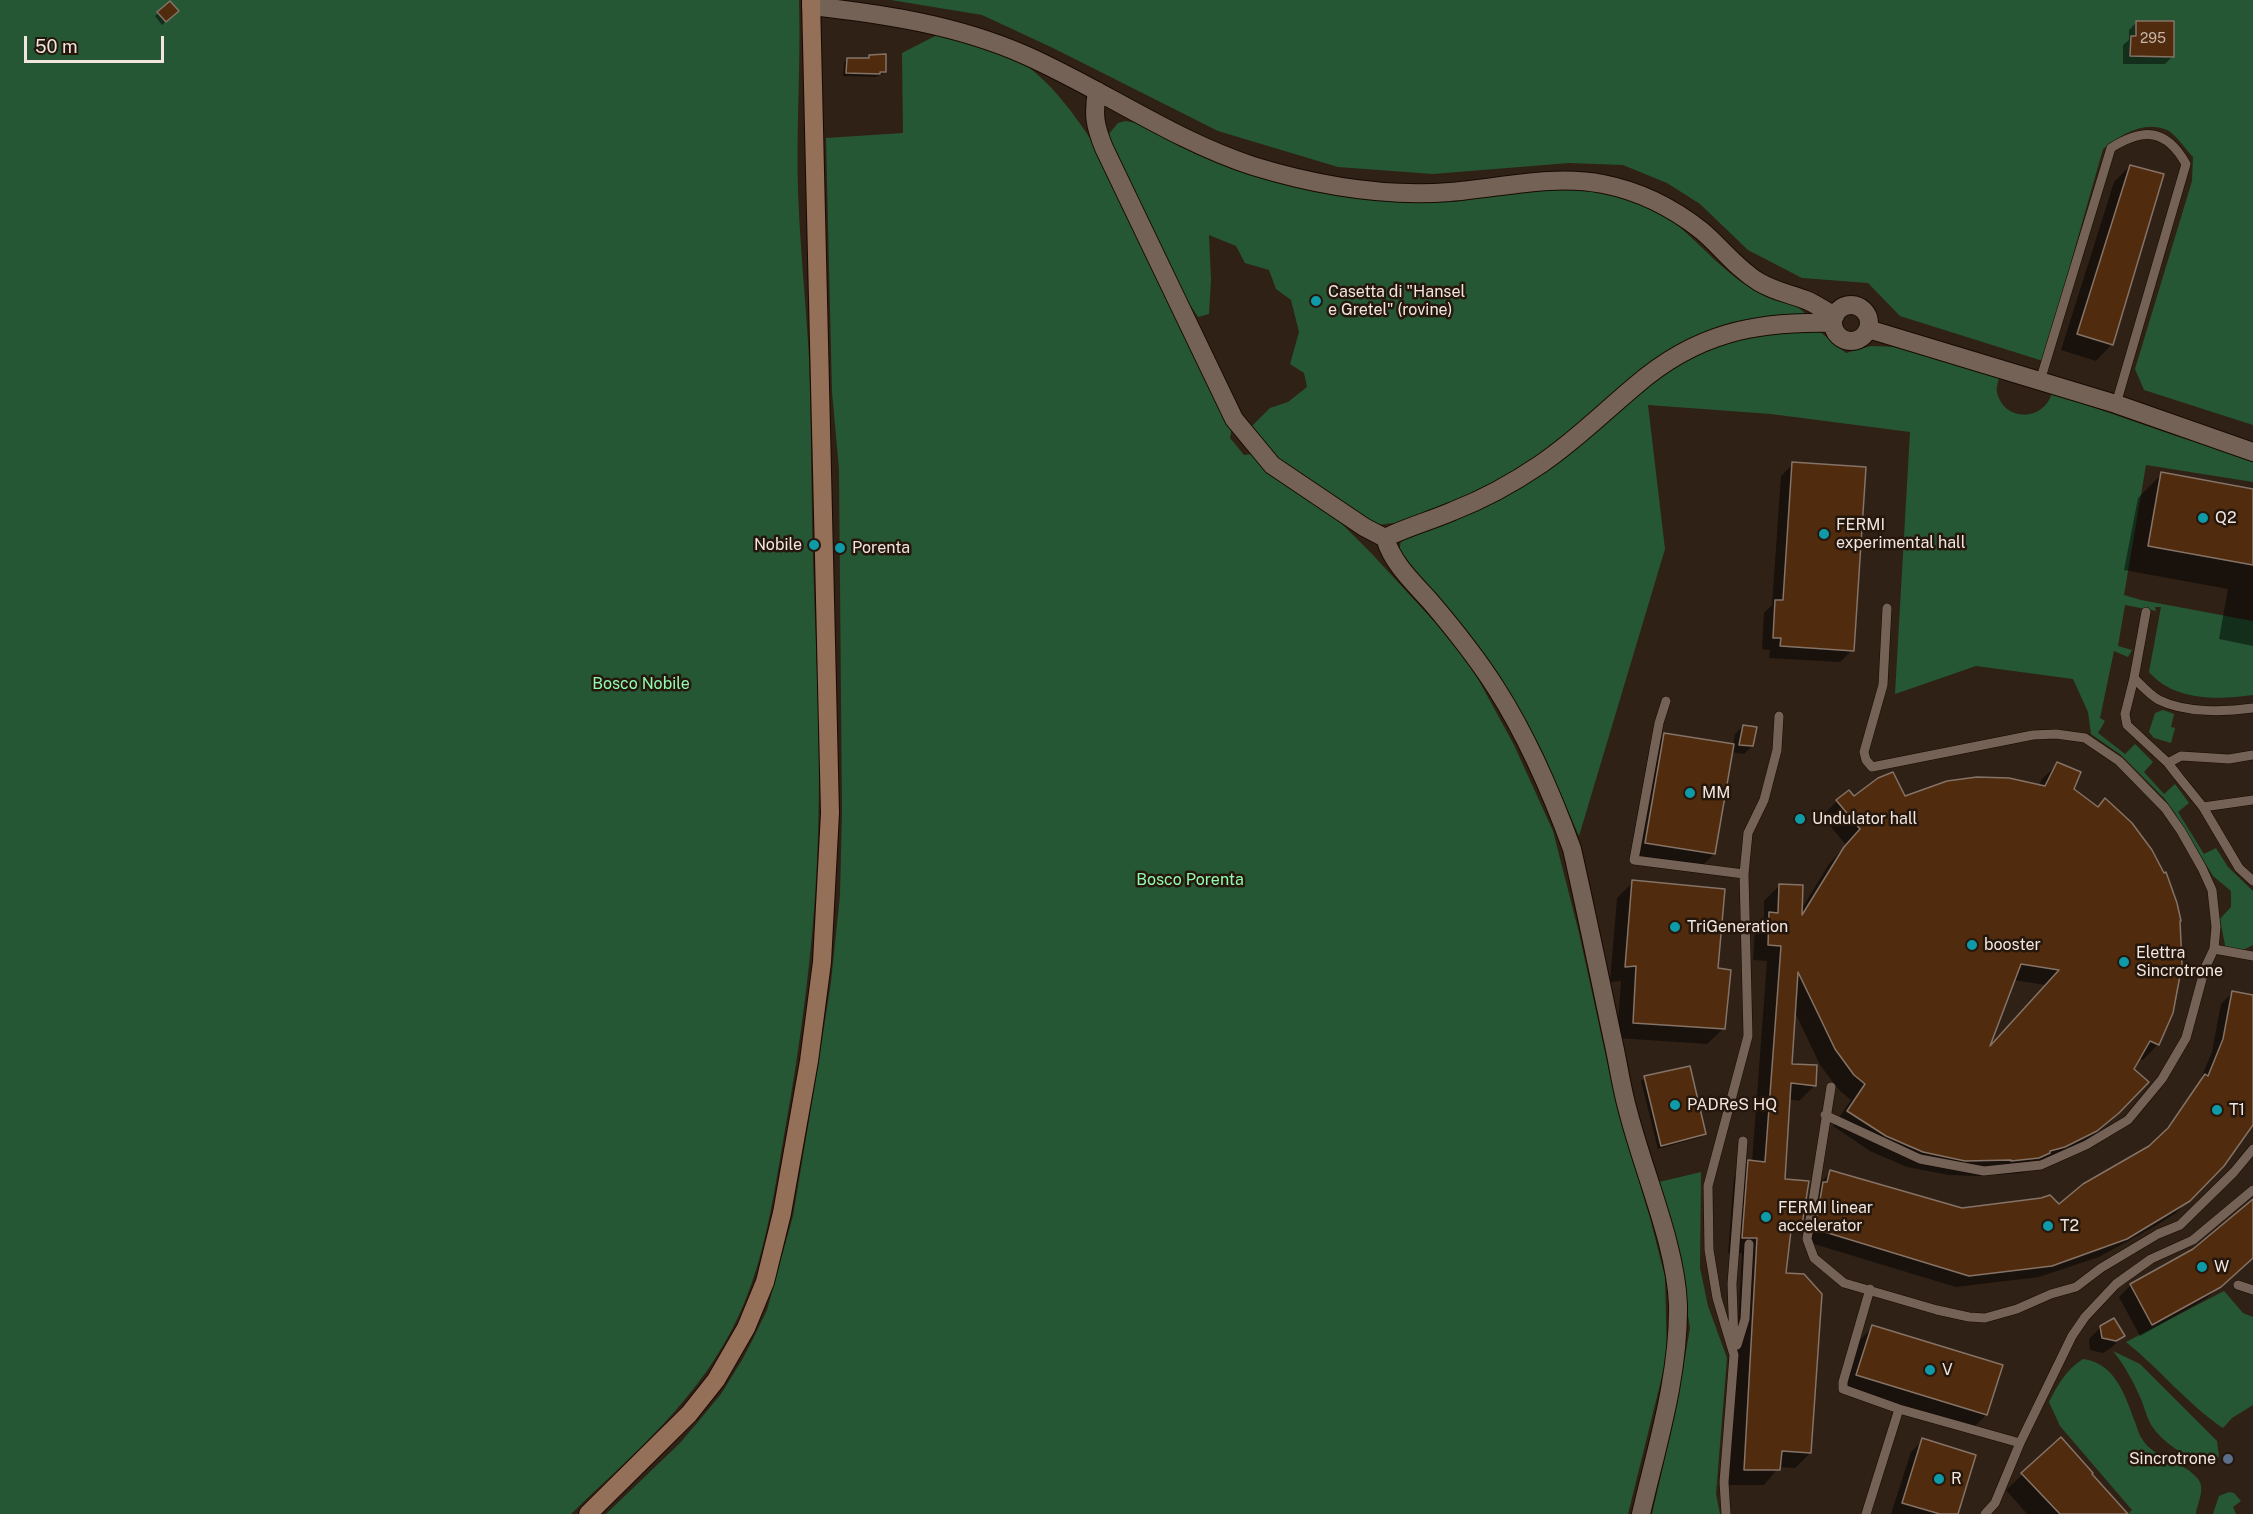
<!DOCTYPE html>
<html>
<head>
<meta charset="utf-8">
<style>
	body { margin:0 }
	#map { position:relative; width:2253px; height:1514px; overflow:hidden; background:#302116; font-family:"Public Sans",sans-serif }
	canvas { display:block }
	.scale { position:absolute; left:24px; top:36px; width:140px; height:27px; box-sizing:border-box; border:3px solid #f0e5df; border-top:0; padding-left:8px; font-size:18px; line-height:21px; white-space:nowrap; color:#f0e5df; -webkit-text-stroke:4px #26170d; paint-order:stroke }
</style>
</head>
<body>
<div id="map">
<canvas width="2253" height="1514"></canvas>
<div class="scale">50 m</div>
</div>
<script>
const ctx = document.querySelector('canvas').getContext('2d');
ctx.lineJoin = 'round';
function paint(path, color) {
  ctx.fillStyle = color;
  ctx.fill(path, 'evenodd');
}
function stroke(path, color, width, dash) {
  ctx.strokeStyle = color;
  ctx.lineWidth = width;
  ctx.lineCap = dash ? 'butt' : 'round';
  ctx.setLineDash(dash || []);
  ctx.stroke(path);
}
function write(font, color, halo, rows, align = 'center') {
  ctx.font = font + ' "Public Sans",sans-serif';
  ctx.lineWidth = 5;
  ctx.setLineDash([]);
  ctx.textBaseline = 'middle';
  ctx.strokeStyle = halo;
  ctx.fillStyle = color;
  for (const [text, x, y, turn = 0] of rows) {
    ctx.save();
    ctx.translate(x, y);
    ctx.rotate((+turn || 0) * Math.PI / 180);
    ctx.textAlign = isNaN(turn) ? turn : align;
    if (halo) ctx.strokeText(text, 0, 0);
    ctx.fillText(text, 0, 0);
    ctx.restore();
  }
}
const green = new Path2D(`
	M0,0H799C801,64 796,128 798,191C800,247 806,303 809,358C811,412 811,465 812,518C814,632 823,746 817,861C813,951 801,1040 785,1130C774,1192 766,1256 739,1315C701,1398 635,1452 571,1514H0Z
	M891,0H2253V425L2144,390L2135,369L2192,181L2193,157C2186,150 2176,134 2167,130C2143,120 2121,135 2103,149L2043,361L1900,316L1868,283L1802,278L1748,250L1700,204L1667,183L1623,165L1569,163L1433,174L1338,167L1218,131L1053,48L982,15Z
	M937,35C960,41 1004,51 1024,64C1054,85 1076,117 1096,147L1232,428L1230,438L1244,455L1252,454L1338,520L1372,554L1465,655L1514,745L1553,831L1579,933L1618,1112L1650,1218L1665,1277L1667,1356L1628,1514H606L680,1443L697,1423L721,1394L742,1360L753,1339L767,1310L793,1216L818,1066L831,982L840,895L842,811L839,469L832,392L826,138L903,133L902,53Z
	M1125,121C1146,122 1184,149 1208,157C1226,164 1246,167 1265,172C1296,180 1326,189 1357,196C1452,218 1553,165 1645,205C1680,220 1701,250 1730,273C1739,281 1753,290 1764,296C1782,305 1792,299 1808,316L1744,321L1712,330L1677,348L1523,469L1480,493L1426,515L1394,523L1376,525L1280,462L1250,428L1270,408L1288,402L1307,387L1304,373L1290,364L1299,332L1291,300L1276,289L1269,270L1245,263L1236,246L1209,235L1211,280L1209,314L1198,317L1183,294L1108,135L1118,123Z
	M1796,329L1818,330L1846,353L1871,346L1900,347L1999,378C1998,382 1996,388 1997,392C2003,421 2043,423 2052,393L2176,436L2253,458V482L2146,465L2124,595L2141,600L2253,621V695C2217,700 2174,701 2149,672L2161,607H2155L2156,611L2125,605L2118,646L2132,650L2128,657L2114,651L2100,718L2105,721L2098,733L2125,754L2135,744L2153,762L2144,772L2164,794L2175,784L2189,803L2178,812L2204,854L2216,848L2228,867L2253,891V945L2241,951L2226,950L2220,919L2231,907V891L2213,876L2175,813L2164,798L2121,755L2091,734L2088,712L2073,679L1976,666L1895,694L1910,432L1771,414L1648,405L1665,549L1579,836L1541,749L1492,667L1399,551L1401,541L1407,534L1451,519L1644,386L1713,344Z
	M2163,710L2174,714L2171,727L2175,728L2171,743L2154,738L2149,732L2155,713Z
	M1701,1172L1700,1268L1708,1306L1727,1358L1716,1494L1720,1514H1652L1675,1415L1690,1328L1675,1236L1659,1182Z
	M2224,1291L2243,1313L2253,1317V1405L2232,1418L2223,1428C2187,1404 2160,1369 2126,1342Z
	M2113,1351L2140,1364L2217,1441L2219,1457C2198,1468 2167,1446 2154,1429C2148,1422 2145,1409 2141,1399C2133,1381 2125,1366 2113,1351Z
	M2083,1359C2115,1363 2125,1395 2135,1422C2137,1427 2139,1435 2142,1439C2155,1460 2183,1460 2198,1479C2206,1489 2197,1503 2196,1514H2128L2132,1510L2060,1426L2049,1402C2058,1384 2066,1370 2083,1359Z
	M2229,1492L2234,1493L2241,1501L2233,1507L2236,1514H2213L2219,1496Z`);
const shadow = new Path2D(`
	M158,13L174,15L162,25L155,16Z
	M2137,22L2173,56L2165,64H2123V45L2129,40V30Z
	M870,57L885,71L881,75L875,77L843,76L844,63L847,59L867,60Z
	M2130,166L2112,344L2096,361L2061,350L2114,182Z
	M1793,464L1852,650L1840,662L1769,658L1770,650L1762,649L1764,613L1772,605L1781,476Z
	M2162,474L2253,491V646L2219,639L2228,589L2124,570L2138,498Z
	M1743,726L1752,746L1744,754L1731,752L1714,854L1698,870L1630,858L1649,750L1665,734L1733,745L1735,734Z
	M2058,764L2072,790L2181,965L2171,1013L2158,1044L2143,1060L2138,1058L2132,1069L2118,1112L2102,1128L2080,1145L2023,1173L1978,1176L1949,1175L1907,1167L1870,1151L1833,1126L1851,1100L1839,1090L1820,1065L1794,1010L1791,1065L1815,1085L1799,1101L1788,1099L1784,1181L1801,1224L1789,1237L1784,1275L1810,1453L1795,1468L1779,1467L1764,1485H1729L1742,1253H1728L1734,1177L1749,1162H1752L1767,961L1753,960L1755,929L1764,920V901L1780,885L1801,910L1829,864L1846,845L1822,816L1837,801L1854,798H1905L2039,786L2042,779ZM2014,980L2045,985L1987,1050Z
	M1633,882L1717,969L1724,1028L1707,1044L1617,1038L1621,981L1610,982L1617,898Z
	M2233,992L2253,996V1123L2223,1165L2176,1213L2157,1225L2099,1257L2039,1277L1956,1287L1804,1241L1819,1184L1831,1172L1961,1209L2059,1206L2150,1147L2158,1140L2199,1083L2212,1052L2221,1004Z
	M1645,1078L1704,1133L1701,1137L1658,1149L1641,1081Z
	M2253,1257L2207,1298L2140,1336L2119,1297L2131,1285Z
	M1873,1327L1986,1415L1970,1431L1841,1391L1857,1343Z
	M2101,1327L2123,1336L2111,1348L2103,1353L2090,1350L2089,1339Z
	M2061,1439L2118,1514H2027L2006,1490Z
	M1923,1440L1957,1514H1891L1911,1452Z`);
const building = new Path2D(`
	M170,1L179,11L166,22L157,12Z
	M2136,21H2174V57L2130,56L2131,36H2136Z
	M886,54V72H880V74L846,73L847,58H869V55Z
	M2130,165L2164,174L2113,345L2077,334Z
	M1792,462L1866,467L1854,651L1780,646L1781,638H1773L1775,600H1783Z
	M2161,472L2253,489V565L2148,546Z
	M1743,725L1757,727L1753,746L1739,745Z
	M1664,733L1734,744L1715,854L1645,843Z
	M2057,762L2081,772L2074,789L2098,807L2105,798L2132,823L2152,850L2164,873L2166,872L2177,903L2181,921H2180L2182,965L2173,1013L2159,1045L2150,1041L2134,1069L2149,1082L2119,1113L2097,1131L2065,1147L2050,1151V1153L2039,1158L2011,1161V1160L1965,1161L1923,1152L1886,1136L1847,1111L1865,1084L1854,1075L1835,1049L1798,972L1792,1064L1817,1065L1816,1086L1791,1083L1785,1179L1809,1181L1802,1225L1792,1222L1786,1273L1804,1274L1822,1294L1811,1453L1782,1451L1780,1470H1744L1757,1238H1742L1748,1160L1765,1162L1781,946L1768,945L1769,912L1778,913L1779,884L1803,885L1802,915L1844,847L1860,829L1836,800L1849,790L1854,796L1878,778L1893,772L1905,796L1947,781L1977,777L2009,778L2045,786ZM2021,964L2059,970L1990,1046Z
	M1632,880L1725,889L1718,968L1731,970L1725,1029L1633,1023L1636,966L1625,967Z
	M2232,991L2253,995V1125L2224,1166L2190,1201L2127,1239L2052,1266L1969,1276L1815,1229L1823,1182H1827L1830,1170L1962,1208L2041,1198L2050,1195L2059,1204L2083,1184L2149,1146L2168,1128L2205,1074L2208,1076L2223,1039Z
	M1690,1066L1706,1134L1661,1146L1644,1076Z
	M2253,1199V1258L2221,1287L2152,1325L2130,1284L2193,1249Z
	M2114,1318L2125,1336L2116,1341L2102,1338L2100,1326Z
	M1872,1325L2003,1365L1987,1415L1856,1375Z
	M2061,1437L2093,1473L2092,1474L2128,1514H2060L2021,1473Z
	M1922,1438L1976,1455L1958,1514H1940L1902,1503Z`);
const lane = new Path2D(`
	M2040,381L2111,148C2143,128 2166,128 2186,164L2116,404
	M2134,678L2146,612
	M1666,701L1659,723L1634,860L1744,874L1748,1036L1708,1186L1709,1250L1717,1298L1734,1355L1724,1482L1726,1514
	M2253,708C2225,712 2185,713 2159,700C2150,695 2141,685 2134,678L2125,714L2127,725L2168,763L2178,776L2203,807L2239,868L2253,881
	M2168,763L2181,756L2229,759L2253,755
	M2203,807L2253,800
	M1744,874L1748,833L1764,800L1777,750L1779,716
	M2214,949L2253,956
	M1831,1087L1807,1239L1814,1258L1844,1283L1937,1310L1969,1317L1985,1318L2017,1309L2051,1294L2076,1287L2101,1268L2158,1234L2180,1225L2234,1172L2253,1149
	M1825,1115L1920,1159L1984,1171L2041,1165L2086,1145L2128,1120L2162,1079L2186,1038L2205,968L2214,949L2216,927L2212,890L2202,868L2181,831L2165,808L2119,761L2085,738L2056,734L2033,735L1872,767L1866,760L1864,752L1883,685L1887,608
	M2238,1285L2253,1290
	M1870,1289L1843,1382V1389L1899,1409L2020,1443
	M1734,1343L1732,1284L1743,1141
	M1737,1345L1745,1319L1749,1244
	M1866,1514L1899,1409
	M1985,1514L1995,1503L2020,1443L2072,1336L2085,1317L2116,1284L2151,1259L2193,1240L2253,1190`);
const street = new Path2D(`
	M811,6C884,14 957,25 1025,55C1102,89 1173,140 1253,166C1315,185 1385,197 1450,192C1500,188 1553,174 1603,184C1639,191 1673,208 1702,231C1722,248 1736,268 1759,282C1774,291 1790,294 1806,300C1816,304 1825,311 1835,316
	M1097,91C1093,115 1095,126 1104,148L1234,419L1272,465L1364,527L1385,538C1393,564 1412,581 1430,601C1453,628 1477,658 1496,688C1528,738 1552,794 1572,849C1586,911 1599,974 1612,1036C1618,1061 1621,1087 1628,1111C1643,1171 1676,1245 1678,1305C1679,1376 1657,1445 1641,1514
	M1833 323a18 18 0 1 1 36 0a18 18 0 1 1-36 0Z
	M1868,329L2116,404L2253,452
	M1385,538C1407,527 1430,521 1453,511C1484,499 1513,483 1541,464C1575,441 1604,412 1635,386C1696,333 1755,321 1833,323`);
const secondary = new Path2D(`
	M588,1514L689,1414L716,1380L746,1328L765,1282L782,1213L809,1061L822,962L830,813L811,0`);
const markers = [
	[1316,301,6,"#0f9aa8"],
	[2203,518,6,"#0f9aa8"],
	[1824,534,6,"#0f9aa8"],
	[814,545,6,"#0f9aa8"],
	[840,548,6,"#0f9aa8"],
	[1690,793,6,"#0f9aa8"],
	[1800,819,6,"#0f9aa8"],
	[1675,927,6,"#0f9aa8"],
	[1972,945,6,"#0f9aa8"],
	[2124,962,6,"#0f9aa8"],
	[1675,1105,6,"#0f9aa8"],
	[2217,1110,6,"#0f9aa8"],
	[1766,1217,6,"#0f9aa8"],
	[2048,1226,6,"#0f9aa8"],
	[2202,1267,6,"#0f9aa8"],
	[1930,1370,6,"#0f9aa8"],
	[2228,1459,6,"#5c6f8a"],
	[1939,1479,6,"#0f9aa8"]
];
const numberNames = [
	["295",2153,39]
];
const poiNames = [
	["Casetta di \"Hansel",1328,292],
	["e Gretel\" (rovine)",1328,310],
	["Q2",2215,518],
	["FERMI",1836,525],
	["experimental hall",1836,543],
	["Nobile",802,545,"right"],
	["Porenta",852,548],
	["MM",1702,793],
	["Undulator hall",1812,819],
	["TriGeneration",1687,927],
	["booster",1984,945],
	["Elettra",2136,953],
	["Sincrotrone",2136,971],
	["PADReS HQ",1687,1105],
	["T1",2229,1110],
	["FERMI linear",1778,1208],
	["accelerator",1778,1226],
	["T2",2060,1226],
	["W",2214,1267],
	["V",1942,1370],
	["Sincrotrone",2216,1459,"right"],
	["R",1951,1479]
];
const parkNames = [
	["Bosco Nobile",641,684],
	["Bosco Porenta",1190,880]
];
paint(green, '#265735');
paint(shadow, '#0007');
paint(building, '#502b0d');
stroke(building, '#857367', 1.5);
stroke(lane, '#170a03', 10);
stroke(street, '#170a03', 20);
stroke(secondary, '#170a03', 20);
stroke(lane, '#756257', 9);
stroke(street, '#756257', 18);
stroke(secondary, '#937057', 18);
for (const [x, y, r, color] of markers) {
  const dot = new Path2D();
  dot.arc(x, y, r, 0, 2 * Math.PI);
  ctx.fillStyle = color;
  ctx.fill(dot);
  stroke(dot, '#26170d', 2);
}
write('14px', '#c8b6aa', null, numberNames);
write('16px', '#f0e5df', '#26170d', poiNames, 'left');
write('16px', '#90fcb0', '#26170d', parkNames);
</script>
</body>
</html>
